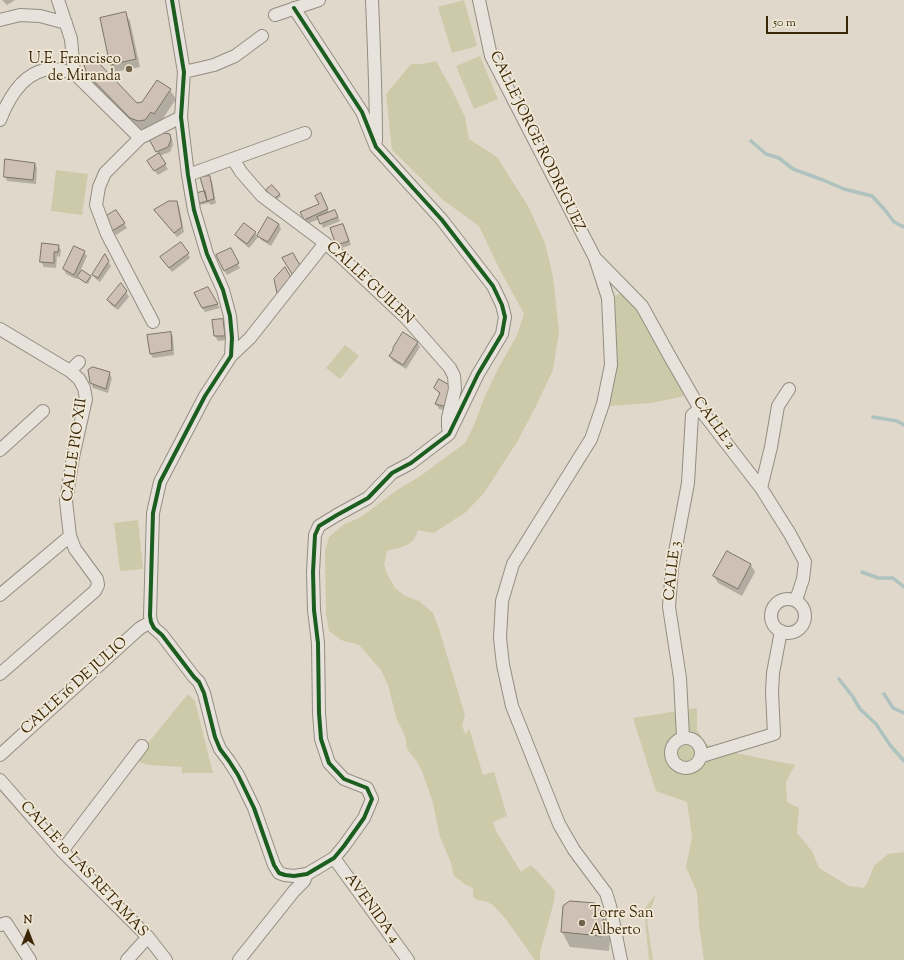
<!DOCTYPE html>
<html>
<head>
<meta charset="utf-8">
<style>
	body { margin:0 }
	#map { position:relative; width:904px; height:960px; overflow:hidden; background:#e0d8ca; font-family:"Sorts Mill Goudy",serif }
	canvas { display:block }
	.north { position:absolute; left:8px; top:912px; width:40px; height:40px; -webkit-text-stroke:3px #f0e8d7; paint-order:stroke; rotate:0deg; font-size:11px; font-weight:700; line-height:16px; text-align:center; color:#3a2606 }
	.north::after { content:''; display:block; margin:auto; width:14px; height:18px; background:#3a2606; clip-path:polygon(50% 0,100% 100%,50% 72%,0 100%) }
	.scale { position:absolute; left:766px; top:16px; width:82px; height:18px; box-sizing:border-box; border:2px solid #3a2606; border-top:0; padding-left:5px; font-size:12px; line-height:14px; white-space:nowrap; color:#3a2606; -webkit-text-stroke:3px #f0e8d7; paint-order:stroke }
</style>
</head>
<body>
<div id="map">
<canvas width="904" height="960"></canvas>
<div class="north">N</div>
<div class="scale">50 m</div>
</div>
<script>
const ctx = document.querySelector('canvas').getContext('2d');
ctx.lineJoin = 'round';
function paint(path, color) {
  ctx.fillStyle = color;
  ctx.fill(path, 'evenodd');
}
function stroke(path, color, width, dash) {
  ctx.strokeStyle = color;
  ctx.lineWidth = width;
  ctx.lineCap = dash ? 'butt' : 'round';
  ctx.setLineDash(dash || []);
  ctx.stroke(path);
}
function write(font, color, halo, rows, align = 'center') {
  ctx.font = font + ' "Sorts Mill Goudy",serif';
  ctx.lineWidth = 3.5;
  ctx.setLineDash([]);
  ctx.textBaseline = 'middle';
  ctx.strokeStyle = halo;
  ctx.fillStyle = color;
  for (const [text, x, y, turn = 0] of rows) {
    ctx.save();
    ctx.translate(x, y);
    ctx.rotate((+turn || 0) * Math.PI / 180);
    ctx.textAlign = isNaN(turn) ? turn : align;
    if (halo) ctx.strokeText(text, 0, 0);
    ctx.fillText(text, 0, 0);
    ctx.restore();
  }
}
const green = new Path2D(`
	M464,0L477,46L452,53L438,7Z
	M480,56L498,99L474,109L456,66Z
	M436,61L452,90L465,117L469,139L497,157L528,206L545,243L553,277L559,331L553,370L536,406L517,442L484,493L466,512L434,533L418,530C414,546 402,547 387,551L384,565L387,574L395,588L405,596L419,601L433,613L439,629L465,715L462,726L466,735L469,728L483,775L494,772L507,816L493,822L496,831L521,872L531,865L541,875L555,891L554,902L540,952V960H535L505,918L493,905L485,901L478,900L473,897V888L466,885L454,876L451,863L440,837L433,803L422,771L416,760L407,749L405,736L396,717L388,685L381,670L359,645L341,640L329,631L326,614L325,551L329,537L343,525L361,517L397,490L419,477L465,443L474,425L485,396L498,369L517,335L524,314L498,266L479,226L443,200L392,150L386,94L411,64H422Z
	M56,170L88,174L82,215L51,211Z
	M621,293L636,310L679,380L684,396L652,403L609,406L613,389L616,334L613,297Z
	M345,345L359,356L340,379L326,368Z
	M138,520L143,569L120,571L114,523Z
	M188,694L195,701L213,773H182V767L148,765L134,760Z
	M697,708V730L706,744L726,751L795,765L786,782L787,802L799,808L797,833L812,851L819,868L849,886L864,888L869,879L874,866L888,854L904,852V960H704L699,925L697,892L686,867L692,837L687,802L656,791L633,718Z
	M656,894L647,921L653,960H649L644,909Z`);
const shadow = new Path2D(`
	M2,0H15L7,5Z
	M125,14L130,21L140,67L115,72L111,65L101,19Z
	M88,74L137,104L142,103L170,90L176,99L160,123L157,122L150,130H144L137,128L94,84Z
	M169,135L172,139L173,145L170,152L159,156L168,169L158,175L151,166L159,154L151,141Z
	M35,163L37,168L36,184L7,181L5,176Z
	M209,177L212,181L216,203L211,205L209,203L199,205L196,194L206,192Z
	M272,186L281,196L276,200L269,192Z
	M323,199L329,213L335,211L340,221L323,228L319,219L307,224L301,213L320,204Z
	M176,202L179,206L184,232L177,237L158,215L156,210Z
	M269,219L279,224L281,229L271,246L261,240L259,236L249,248L238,239L236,235L255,233L257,237Z
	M107,223H124L127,228L116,235Z
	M343,225L345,229L351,245L339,249L337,245Z
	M58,246L61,250L60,257L57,256L56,268L44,267L41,262Z
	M84,252L87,256L78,276H90L91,278L88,284L80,279L78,276L76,279L66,274L64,269Z
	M188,254L190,258L172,272L164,261Z
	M233,254L240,268L227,275L224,270Z
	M105,256L111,266L100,282L96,279L93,275Z
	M208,289L220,308L205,312L202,308Z
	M126,292L129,297L118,310L111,305L108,300Z
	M222,320L225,325L227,340L218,341L215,336Z
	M171,333L173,337L174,355L153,358L150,353Z
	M417,342L420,347L406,369L393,361L390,356Z
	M109,373L112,378L108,393L93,388L91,383Z
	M439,381L450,412L439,409L436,404L440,395L436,388Z
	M727,552L751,565L755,572L742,596L718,583L714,576Z
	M564,907L603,913L611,928L609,951L570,947L562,932Z`);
const stream = new Path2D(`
	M751,141L766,154L779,158L793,169L823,180L844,189L872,196L885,210L894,222L904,227
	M873,417L897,421L904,425
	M862,572L878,578H893L904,587
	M839,679L853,697L860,709L876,724L890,745L904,761
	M884,694L893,708L904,713`);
const building = new Path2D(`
	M126,12L136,59L110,65L100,18Z
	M94,58L137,103L142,102L157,80L171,89L154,114L151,112L145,120L138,121L130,118L87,74L84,65Z
	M164,133L170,134L171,140L168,147L156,152L150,141L152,136L158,134Z
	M159,153L166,164L154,171L147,161Z
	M5,159L35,163L33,180L4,177Z
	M210,176L214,199L207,201L200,177Z
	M272,185L280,194L274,199L266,190Z
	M205,191L207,201L197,204L194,194Z
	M321,193L328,209L304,220L300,212L319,204L315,196Z
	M169,201H177L182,227L174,233L154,210Z
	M116,210L125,223L112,231L103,218Z
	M335,210L338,217L320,224L317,217Z
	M268,217L279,224L268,242L257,236Z
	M244,223L256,232L247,244L235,235Z
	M343,224L349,241L336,245L330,228Z
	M181,242L189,253L169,268L160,257Z
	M42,243L59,245L58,252H54V263L40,262Z
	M74,246L85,251L74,275L63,269Z
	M231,248L239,263L224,271L216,255Z
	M293,253L301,267L294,277L282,258Z
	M105,254L109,261L98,278L92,275Z
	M285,267L292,279L280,293H277L274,279Z
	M82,270L91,276L86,283L77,277Z
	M121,283L127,291L115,306L107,300Z
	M208,287L218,304L202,308L194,293Z
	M223,319L225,336H214L212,320Z
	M171,332L172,350L150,354L147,335Z
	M403,332L418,342L403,365L389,356L393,350V348Z
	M93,367L110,372L106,389L90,383L88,370Z
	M439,379L451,386L447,407L435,404L440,393L434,388Z
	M727,551L751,564L738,589L713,576Z
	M570,901L595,903L604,913L601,936L561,932L563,906Z`);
const minor = new Path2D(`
	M58,0L71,39L74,73L140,138
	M172,0L184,72L181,117L188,175L194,210L207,254L223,290L230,316L232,338L231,356L205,396L160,482L153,513L150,616L151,622L154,628L162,635L194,677L199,682L204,693L215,737L220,749L229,761L238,775L254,808L274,865L279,873L285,875L294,876L307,874L334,858L344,846L364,818L372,799L367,788L344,779L329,763L321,739L319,713L318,643L314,610L313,572L315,535L319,526L337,515L368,498L392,473L411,463L449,434L478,374L502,334L505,317L502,305L493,286L442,220L376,147L362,112L294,8
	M372,0C374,47 376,94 376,141
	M479,0L491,56L595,258L608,298L611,365L603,404L591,439L513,564L502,601L500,638L503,665L512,706L559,824L574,850L606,893L610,906L621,960
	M275,15L319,0
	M0,20L20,15L40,16L66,23
	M184,72L214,65L235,56L262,36
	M0,120C9,97 24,70 52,69C59,69 67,72 74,73
	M233,159L241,172L262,196L325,243L339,255L407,319L450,368L454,376L455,389L448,418V426L449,433
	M188,175L305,133
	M597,260L642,306L669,355L700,409L761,488L790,534L805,562L803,579L796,600
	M153,322L107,234L96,205L99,187L105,173L140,138L181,117
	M0,329L70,371L79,379L84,388L86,399L73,457L66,501L70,536L75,549L97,579L98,585L95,591L0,674
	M231,356L250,338L325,243
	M70,371L79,362
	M0,450L43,411
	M761,488L771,447L778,406L789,389
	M0,595L70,536
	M771 616a17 17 0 1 1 34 0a17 17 0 1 1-34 0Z
	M683,737L680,678L669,607L672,568L688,483L692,415L700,409
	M671 753a15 15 0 1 1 30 0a15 15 0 1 1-30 0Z
	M0,755L140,628L151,622
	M702,756L774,734L772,692L773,673L781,631
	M0,780L62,851L148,937L166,960
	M62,851L142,746
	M334,858L408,960
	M0,925L6,923L30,960
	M127,960L148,937
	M239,960L294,891L304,881L307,874`);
const cycleway = new Path2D(`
	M172,0L184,72L181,117L188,175L194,210L207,254L223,290L230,316L232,338L231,356L205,396L160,482L153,513L150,616L151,622L154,628L162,635L194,677L199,682L204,693L215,737L220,749L229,761L238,775L254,808L274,865L279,873L285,875L294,876L307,874L334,858L344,846L364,818L372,799L367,788L344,779L329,763L321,739L319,713L318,643L314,610L313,572L315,535L319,526L337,515L368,498L392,473L411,463L449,434L478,374L502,334L505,317L502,305L493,286L442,220L376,147L362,112L294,8`);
const markers = [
	[129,69,4,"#74644b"],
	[582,923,4,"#74644b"]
];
const poiNames = [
	["U.E. Francisco",121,60],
	["de Miranda",121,77],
	["Torre San",590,914,"left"],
	["Alberto",590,931,"left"]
];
const streetNames = [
	["CALLE JORGE RODRIGUEZ",536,142,64],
	["CALLE GUILEN",369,284,43],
	["CALLE 2",713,424,54],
	["CALLE PIO XII",76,450,-82],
	["CALLE 3",674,571,-84],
	["CALLE 16 DE JULIO",75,687,-42],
	["CALLE 10 LAS RETAMAS",83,870,47],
	["AVENIDA 4",371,909,54]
];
paint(green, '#cdcaa9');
paint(shadow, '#0003');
stroke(stream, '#aec3bf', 3.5);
paint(building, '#cec0b5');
stroke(building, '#7b7468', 1);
stroke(minor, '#948d81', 14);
stroke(minor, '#e7e3dc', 12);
stroke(cycleway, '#1b5e20', 4);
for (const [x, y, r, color] of markers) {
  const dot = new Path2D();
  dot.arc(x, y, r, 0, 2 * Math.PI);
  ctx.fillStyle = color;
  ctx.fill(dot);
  stroke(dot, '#f0e8d7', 1.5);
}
write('15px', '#3a2606', '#f0e8d7', poiNames, 'right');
write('15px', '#3a2606', '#f0e8d7', streetNames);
</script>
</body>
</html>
